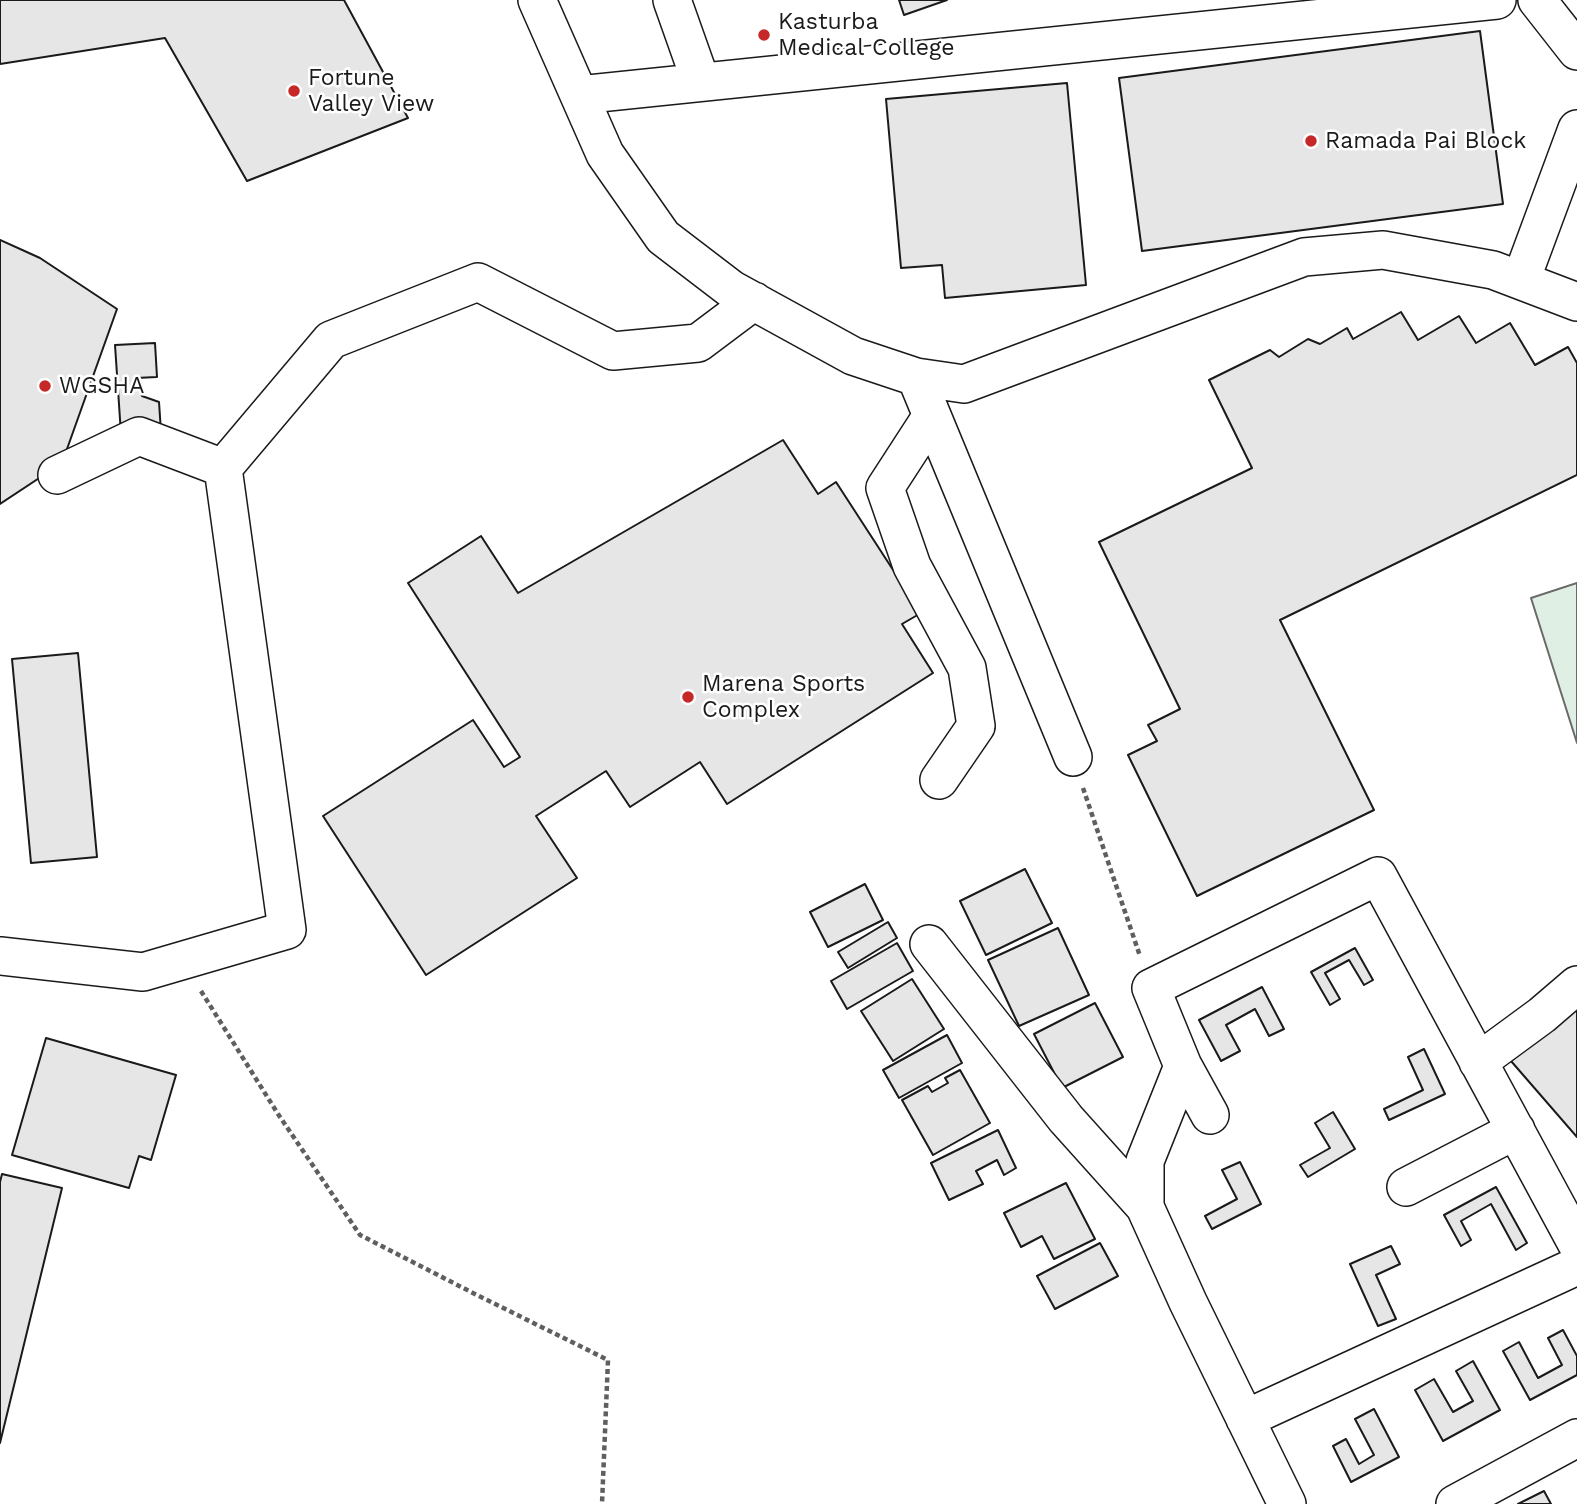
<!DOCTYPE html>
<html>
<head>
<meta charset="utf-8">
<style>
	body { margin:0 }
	canvas { display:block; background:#fff }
</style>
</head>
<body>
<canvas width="1577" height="1504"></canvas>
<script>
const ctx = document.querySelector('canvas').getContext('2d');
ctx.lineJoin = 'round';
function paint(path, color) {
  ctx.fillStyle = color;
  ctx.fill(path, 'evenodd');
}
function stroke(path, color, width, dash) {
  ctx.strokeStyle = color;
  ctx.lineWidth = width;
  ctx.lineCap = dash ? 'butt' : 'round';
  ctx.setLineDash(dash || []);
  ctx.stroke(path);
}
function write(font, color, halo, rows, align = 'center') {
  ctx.font = font + ' "Work Sans",sans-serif';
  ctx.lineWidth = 5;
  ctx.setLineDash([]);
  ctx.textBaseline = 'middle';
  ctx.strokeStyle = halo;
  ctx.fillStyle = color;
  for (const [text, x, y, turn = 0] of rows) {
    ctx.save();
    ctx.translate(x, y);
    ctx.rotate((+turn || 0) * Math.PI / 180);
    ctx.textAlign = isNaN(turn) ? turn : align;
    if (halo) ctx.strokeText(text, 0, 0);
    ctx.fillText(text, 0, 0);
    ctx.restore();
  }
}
const green = new Path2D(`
	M1577,583V743L1531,598Z`);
const building = new Path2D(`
	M0,0H344L408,118L247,181L165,38L0,64Z
	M899,0H947L904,15Z
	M1480,31L1503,204L1142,251L1119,78Z
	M1067,83L1086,285L945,298L942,265L901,268L886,99Z
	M0,240L40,258L117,309L62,463L0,504Z
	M1401,312L1418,340L1459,316L1476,343L1510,323L1535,365L1568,347L1577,363V475L1280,620L1374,810L1197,896L1128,755L1157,741L1148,725L1180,709L1099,542L1252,468L1209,380L1270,350L1279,357L1308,339L1320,344L1347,328L1353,339Z
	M155,343L157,377L136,378L142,396L159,402L161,432L121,434L115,345Z
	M783,440L818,494L836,482L921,613L902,624L933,673L727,804L700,762L630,807L606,771L536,816L577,878L426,975L323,816L473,720L504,767L520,757L408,583L481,536L518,593Z
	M78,653L97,857L31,863L12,659Z
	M1025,869L1052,923L986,955L960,901Z
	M865,884L883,920L828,947L810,912Z
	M888,922L897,938L848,968L838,952Z
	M1058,928L1089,995L1019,1026L988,960Z
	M897,943L913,971L847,1009L831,981Z
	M1355,948L1373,980L1364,985L1349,960L1325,973L1340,999L1330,1005L1311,972Z
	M912,979L944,1029L893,1061L861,1011Z
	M1262,987L1284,1029L1269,1036L1255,1009L1226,1025L1240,1051L1221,1061L1199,1020Z
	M1095,1003L1123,1057L1062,1088L1034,1034Z
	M1577,1004V1137L1511,1061Z
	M947,1035L962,1063L899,1098L883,1070Z
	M46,1038L176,1075L151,1160L139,1156L129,1188L12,1155Z
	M1424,1049L1445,1094L1389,1120L1384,1109L1423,1090L1408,1057Z
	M960,1070L990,1123L933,1155L902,1100L928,1086L932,1092L948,1083L945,1078Z
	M1333,1112L1355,1149L1308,1177L1300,1165L1330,1148L1315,1123Z
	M998,1130L1016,1168L1004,1175L997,1160L976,1171L983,1184L949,1200L931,1163Z
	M1240,1162L1261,1204L1212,1229L1205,1216L1237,1199L1222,1170Z
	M2,1174L62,1188L0,1443V1182Z
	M1066,1183L1095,1239L1054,1259L1042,1236L1021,1247L1004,1213Z
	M1496,1187L1527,1243L1516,1250L1491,1204L1461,1221L1471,1240L1461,1246L1444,1215Z
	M1100,1243L1118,1276L1055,1309L1037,1276Z
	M1391,1246L1400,1264L1376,1275L1396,1319L1378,1326L1350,1264Z
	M1563,1330L1577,1356V1375L1530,1400L1503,1351L1519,1342L1538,1378L1562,1365L1548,1338Z
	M1473,1361L1500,1410L1443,1441L1415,1390L1434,1379L1453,1412L1473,1401L1456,1371Z
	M1374,1409L1399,1457L1351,1482L1333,1446L1346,1439L1359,1464L1374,1455L1355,1419Z
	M1544,1491L1551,1504H1518Z`);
const path = new Path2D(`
	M1083,788L1140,956
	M201,991L278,1114L360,1235L477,1295L608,1360L602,1504`);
const minor = new Path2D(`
	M537,0L605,154L663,237L731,289L853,356L916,377L964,384L1304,257L1383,250L1493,270L1577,302
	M672,0L701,82
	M1537,0L1577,51
	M579,95L1497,0
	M1521,280L1577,129
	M916,377L1073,757
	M931,417L885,488L912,566L967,668L976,726L939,780
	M57,475L139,436L223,468
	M929,944L1066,1119L1145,1207
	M0,956L143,972L287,930L223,468L331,340L478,282L613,351L698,343L754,301
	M1478,1062L1542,1015L1577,985
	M1183,1066L1145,1161V1207L1188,1302L1287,1504
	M1210,1115L1183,1066L1151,988L1378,876L1577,1244
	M1406,1187L1516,1130
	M1245,1419L1577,1266
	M1455,1504L1577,1438`);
const markers = [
	[764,35,7,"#c62828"],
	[294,91,7,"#c62828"],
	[1311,141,7,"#c62828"],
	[45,386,7,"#c62828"],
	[688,697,7,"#c62828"]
];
const poiNames = [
	["Kasturba",778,22],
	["Medical College",778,48],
	["Fortune",308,78],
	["Valley View",308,104],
	["Ramada Pai Block",1325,141],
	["WGSHA",59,386],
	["Marena Sports",702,684],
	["Complex",702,710]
];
paint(green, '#e0efe3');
stroke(green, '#6a6a6a', 2);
paint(building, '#e6e6e6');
stroke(building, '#1a1a1a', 2);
stroke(minor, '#1a1a1a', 40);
stroke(path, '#5f5f5f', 4.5, [5, 3.5]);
stroke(minor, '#fff', 37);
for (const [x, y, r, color] of markers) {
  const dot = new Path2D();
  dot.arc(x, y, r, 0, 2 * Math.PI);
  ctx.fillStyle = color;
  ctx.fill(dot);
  stroke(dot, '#fff', 2.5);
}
write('23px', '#1a1a1a', '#fff', poiNames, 'left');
</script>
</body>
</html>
